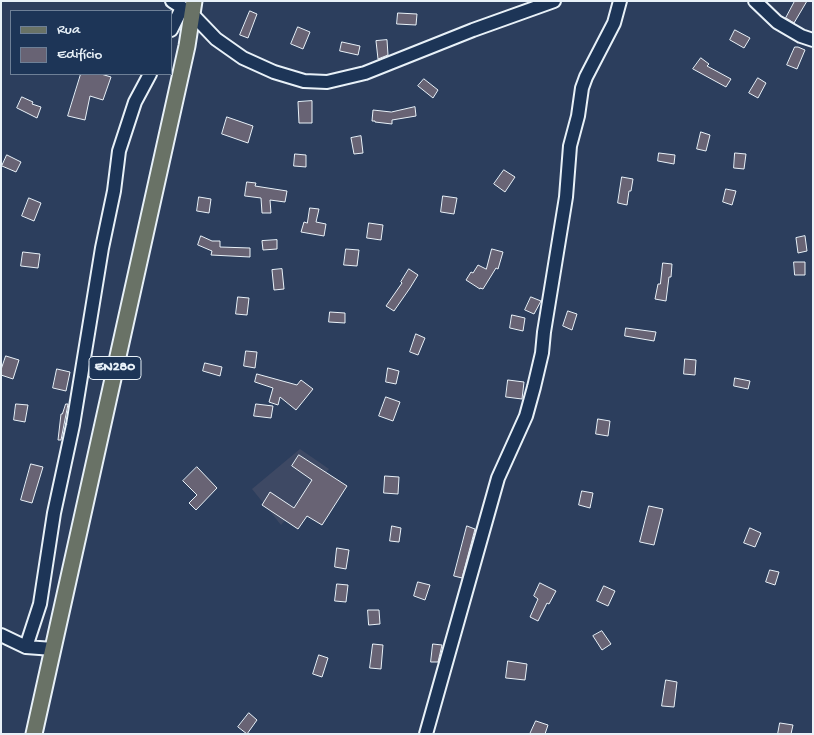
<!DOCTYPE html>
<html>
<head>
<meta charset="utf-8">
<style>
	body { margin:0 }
	#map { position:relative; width:814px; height:735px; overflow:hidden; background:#2c3e5d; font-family:"Gochi Hand",sans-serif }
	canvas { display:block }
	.frame { position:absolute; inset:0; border:2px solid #e8f1f8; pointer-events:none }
	.legend { position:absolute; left:10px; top:10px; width:162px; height:65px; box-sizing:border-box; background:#1d3557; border:1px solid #6e8097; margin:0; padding:6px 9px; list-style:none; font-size:15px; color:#e8f1f8 }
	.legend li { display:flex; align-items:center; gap:10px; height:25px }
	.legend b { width:25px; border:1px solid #6e8097 }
</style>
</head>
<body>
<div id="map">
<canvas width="814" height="735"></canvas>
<div class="frame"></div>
<ul class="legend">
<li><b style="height:6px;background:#697266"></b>Rua</li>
<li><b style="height:14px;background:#686374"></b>Edifício</li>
</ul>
</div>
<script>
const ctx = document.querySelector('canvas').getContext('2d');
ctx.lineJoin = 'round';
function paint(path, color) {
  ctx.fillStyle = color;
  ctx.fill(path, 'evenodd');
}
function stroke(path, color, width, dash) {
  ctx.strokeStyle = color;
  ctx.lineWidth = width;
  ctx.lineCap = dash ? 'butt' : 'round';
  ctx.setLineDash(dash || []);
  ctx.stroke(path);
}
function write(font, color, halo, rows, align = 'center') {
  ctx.font = font + ' "Gochi Hand",sans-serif';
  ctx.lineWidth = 4;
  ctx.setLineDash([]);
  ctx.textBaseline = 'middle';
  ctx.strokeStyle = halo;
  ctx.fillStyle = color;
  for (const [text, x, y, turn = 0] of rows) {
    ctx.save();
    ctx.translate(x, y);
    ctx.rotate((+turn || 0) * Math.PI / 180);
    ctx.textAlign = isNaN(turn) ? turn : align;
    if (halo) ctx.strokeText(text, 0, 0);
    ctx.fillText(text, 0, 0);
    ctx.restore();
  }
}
const built = new Path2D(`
	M300,449L329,469L281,525L252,489Z`);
const building = new Path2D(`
	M795,1H807L794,23L786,18Z
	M250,11L257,14L248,38L240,35Z
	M398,13L417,14L416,25L397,24Z
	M298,27L310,32L303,49L291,44Z
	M735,30L750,38L744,48L730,40Z
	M387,40L388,55L378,59L376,41Z
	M342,42L360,46L358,55L340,51Z
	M795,47H798L805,50L797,69L787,65Z
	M701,58L709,64L707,66L731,79L726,87L693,69Z
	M81,74H101L111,77L103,100L90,96L85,120L68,116Z
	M758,78L766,83L758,98L749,93Z
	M424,79L438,90L433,98L418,86Z
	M22,97L33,102L32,104L41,107L37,118L17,108Z
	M312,101V123H299L298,102Z
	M415,107L416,116L392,120V124L375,122V121H372L373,110L391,112Z
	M227,117L253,126L248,143L222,134Z
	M701,132L710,135L706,151L697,149Z
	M361,136L363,153L354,154L351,138Z
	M659,153L675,155L674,164L658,161Z
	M735,153L746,154L744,169L734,168Z
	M295,154L306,155V167L294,166Z
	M7,155L21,162L16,172L2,166Z
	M504,170L515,177L505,192L494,184Z
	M622,177L633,179L631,191H629L627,205L618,203Z
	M247,182L256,183L255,186L287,191L285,202L270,200L271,213H262L261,198L245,196Z
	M726,189L736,191L732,205L723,202Z
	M443,196L457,198L454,214L441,212Z
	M199,197L211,199L209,213L197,211Z
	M29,198L41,203L34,221L22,216Z
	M310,208L319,209L316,222L326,224L324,236L301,232L304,222L307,223Z
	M369,223L383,225L381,240L367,238Z
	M201,236L212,241H220V247L250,248V257L211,255L212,251L198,245Z
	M805,236L807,251L798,253L796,238Z
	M277,240V249L263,250L262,241Z
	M346,249L359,250L357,266L344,265Z
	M492,249L503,252L498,269L496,268L483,289L480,288V289L466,280L471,272L473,273L478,265L486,269Z
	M23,252L40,254L38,268L21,266Z
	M794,262H805V275H795Z
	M663,263L672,264L671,277H669L666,301L655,299L658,284H660Z
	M282,269L284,289L274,290L272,270Z
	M409,269L418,275L410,288L394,311L386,306L402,283L401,282Z
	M238,297L249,298L247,315L236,314Z
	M531,297L541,301L534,314L525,310Z
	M568,311L577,314L572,330L563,326Z
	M330,312L345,313V323L329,322Z
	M512,315L525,318L523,331L510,328Z
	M626,328L656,332L654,341L625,336Z
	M416,334L425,338L418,355L410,352Z
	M246,351L257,352L255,368L244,366Z
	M6,356L19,360L13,379L1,375V370Z
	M685,359L696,360L695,375L684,374Z
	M205,363L222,367L220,376L203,371Z
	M388,368L399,371L396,384L386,382Z
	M57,369L70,372L66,391L53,388Z
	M257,374L297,385L301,380L313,389L296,410L280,397L278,405L269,402L273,388L255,382Z
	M735,378L750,381L748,389L734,386Z
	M508,380L524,382L522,399L506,397Z
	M386,397L400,402L393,421L379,416Z
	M16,404L28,405L25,422L14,420Z
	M66,404H68L61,440H58L61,414H62Z
	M256,404L273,406L271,418L254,416Z
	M598,419L610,421L608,436L596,434Z
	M299,455L347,486L322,525L307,516L298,529L262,505L270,492L294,508L312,480L292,466Z
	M31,464L43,467L32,503L21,500Z
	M197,467L217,488L196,510L189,503L197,495L183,481Z
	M385,476L399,477L398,494L384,493Z
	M582,491L593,493L590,508L579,505Z
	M649,506L663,509L654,545L640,542Z
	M392,526L401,528L399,542L390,541Z
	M467,526L475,529L462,578L454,576Z
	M750,528L761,533L755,547L744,543Z
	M337,548L349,550L346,569L335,567Z
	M770,570L779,572L775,585L766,582Z
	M418,582L430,585L425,600L414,596Z
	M540,583L556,591L549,604L547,603L538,621L530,617L538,599L534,596Z
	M337,584L348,585L346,602L335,601Z
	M604,586L615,591L608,606L597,601Z
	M368,610H379L380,624L369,625Z
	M602,631L611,644L602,650L593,636Z
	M373,644L383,645L381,669L370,668Z
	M433,644L442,645L438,662H431Z
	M319,655L328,658L322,677L313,674Z
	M508,661L527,664L525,680L506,678Z
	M666,680L677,682L674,707L662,706Z
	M249,713L257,720L247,734L238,727Z
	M536,721L548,725L545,734H530Z
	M780,723L793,725L791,734H778Z`);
const minor = new Path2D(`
	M172,1L192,14L216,39L243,58L274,72L304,81L327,82L365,73L473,30L554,1
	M755,1L777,22L801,36L813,40
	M171,30L182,8
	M1,635L26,647L53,649
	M26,647L40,604L54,513L73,425L102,248L114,191L119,151L135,102L150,74
	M426,734L498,478L526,416L534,387L542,353L544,332L566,197L570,146L578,116L582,88L586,77L614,23L620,1`);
const major = new Path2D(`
	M34,734L187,46L194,1`);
const shields = [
	[115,368,52]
];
const shieldNames = [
	["EN280",115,368]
];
paint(built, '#3e4964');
paint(building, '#686374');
stroke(building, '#e8f1f8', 1);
stroke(minor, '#e8f1f8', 16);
stroke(major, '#e8f1f8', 19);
stroke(minor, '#1d3557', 12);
stroke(major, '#697266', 15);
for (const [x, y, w] of shields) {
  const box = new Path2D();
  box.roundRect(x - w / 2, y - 11.5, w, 23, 4);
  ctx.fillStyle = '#1d3557';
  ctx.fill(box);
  stroke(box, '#e8f1f8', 1);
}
write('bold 14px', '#e8f1f8', null, shieldNames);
</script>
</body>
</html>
